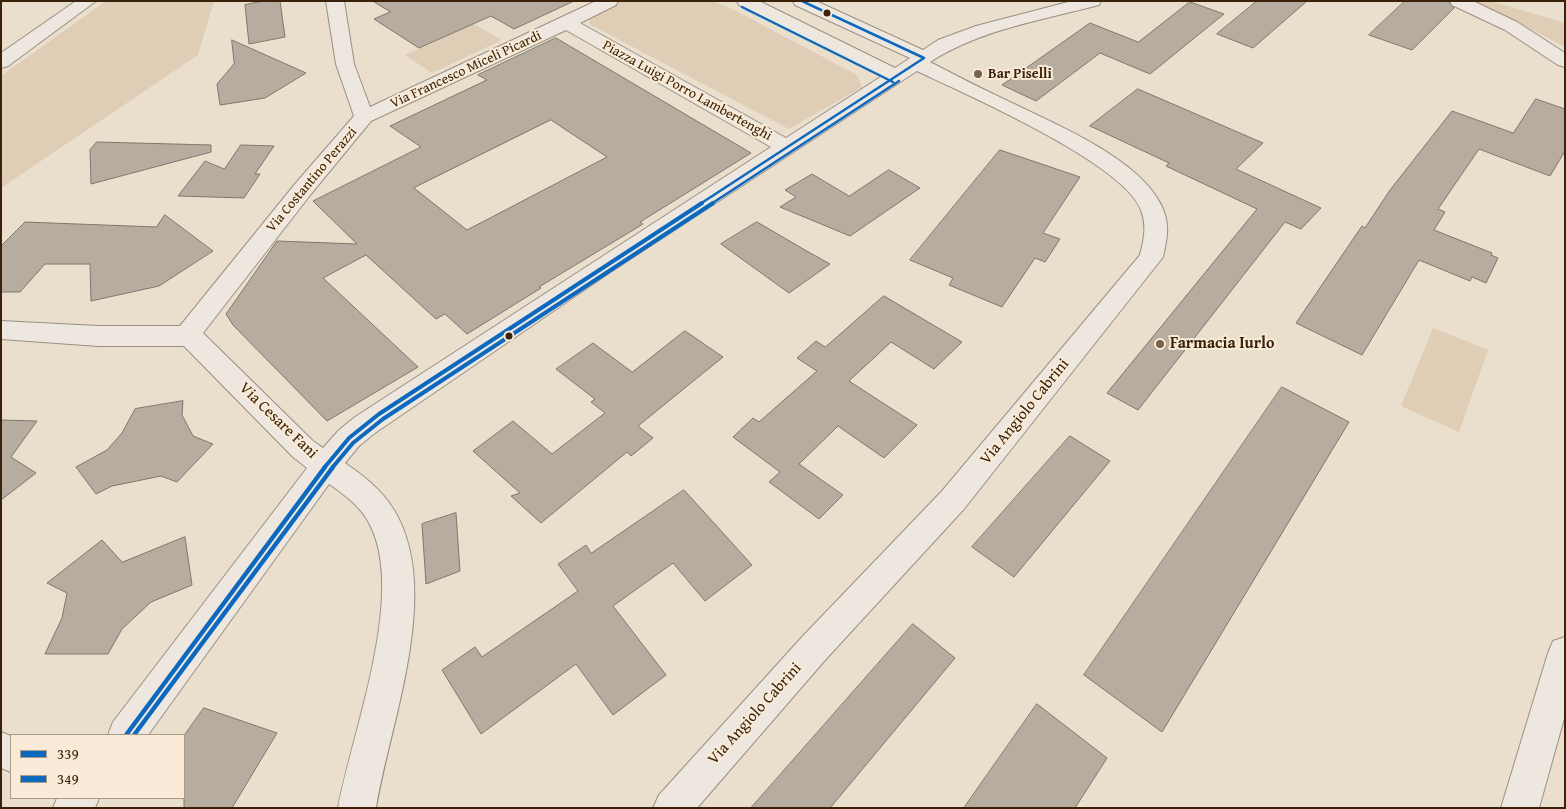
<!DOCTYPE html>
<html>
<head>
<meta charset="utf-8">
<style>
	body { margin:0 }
	#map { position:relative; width:1566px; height:809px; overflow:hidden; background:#eadecd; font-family:"Gentium Book Plus",serif }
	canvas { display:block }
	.frame { position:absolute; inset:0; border:2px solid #3a2109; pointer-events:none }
	.legend { position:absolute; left:10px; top:734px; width:175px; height:65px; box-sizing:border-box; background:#f9ebd7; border:1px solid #ad9a85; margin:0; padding:6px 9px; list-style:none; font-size:15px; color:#3a2109 }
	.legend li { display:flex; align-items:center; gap:10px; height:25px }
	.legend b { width:25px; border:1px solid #ad9a85 }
</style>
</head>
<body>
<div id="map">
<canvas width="1566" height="809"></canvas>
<div class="frame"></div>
<ul class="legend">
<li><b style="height:6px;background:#0c69bf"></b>339</li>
<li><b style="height:6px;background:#0c69bf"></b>349</li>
</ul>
</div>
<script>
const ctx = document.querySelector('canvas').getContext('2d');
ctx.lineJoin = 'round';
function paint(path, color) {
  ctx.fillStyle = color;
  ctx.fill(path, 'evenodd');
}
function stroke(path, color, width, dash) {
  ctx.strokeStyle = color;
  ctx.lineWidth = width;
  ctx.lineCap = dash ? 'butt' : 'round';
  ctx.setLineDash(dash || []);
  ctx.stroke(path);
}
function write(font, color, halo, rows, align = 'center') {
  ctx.font = font + ' "Gentium Book Plus",serif';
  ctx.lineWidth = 4;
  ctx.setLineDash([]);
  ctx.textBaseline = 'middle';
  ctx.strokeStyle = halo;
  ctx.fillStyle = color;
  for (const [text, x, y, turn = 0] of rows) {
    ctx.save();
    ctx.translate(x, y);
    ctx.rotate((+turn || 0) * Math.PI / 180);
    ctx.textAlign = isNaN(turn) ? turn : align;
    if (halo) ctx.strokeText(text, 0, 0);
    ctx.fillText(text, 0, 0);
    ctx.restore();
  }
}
const green = new Path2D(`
	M106,1H214L198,55L1,188V76Z
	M617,1H713L732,9L857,75L862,87L789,129L589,24L590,17Z
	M1476,1H1491L1565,23V47Z
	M474,24L502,40L432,73L405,55Z
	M1433,328L1488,350L1459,432L1401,406Z`);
const building = new Path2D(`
	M264,1H280L285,37L249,44L245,5Z
	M373,1H574L514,29L491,16L419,48L374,19L390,12Z
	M1257,1H1307L1253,48L1217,34Z
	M1405,1H1448L1454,8L1412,50L1369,35Z
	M1190,2L1224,14L1150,74L1100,53L1036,101L1002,85L1090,23L1138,42Z
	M556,38L751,153L640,222L643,224L539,287L541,288L467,334L445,314L436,319L366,255L323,278L418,367L327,421L233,325L226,314L277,241L357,244L313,201L421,147L390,126L487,80L478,75ZM551,120L607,157L467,230L414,188Z
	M232,40L306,73L265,98L220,105L217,84L234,64Z
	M1138,89L1263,143L1236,169L1321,208L1301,229L1285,222L1138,410L1107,393L1257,209L1166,166L1169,163L1090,126Z
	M1536,99L1565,109V151L1550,176L1479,149L1438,209L1445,212L1434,230L1492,253L1491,255L1498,258L1486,283L1472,277L1470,281L1419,260L1362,355L1296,323L1362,226L1365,228L1390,190L1452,111L1513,133Z
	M97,142L211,145V152L91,184L90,150Z
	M241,145L274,146L255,174H260L244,198L178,196L205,161L224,169Z
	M1000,150L1080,177L1043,233L1060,239L1045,262L1035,258L1002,307L949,285L953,278L910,260Z
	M889,170L920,188L850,236L780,207L796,197L785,190L812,174L849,196Z
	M165,215L213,251L159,286L91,301L90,264H45L20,292H1V246L25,222L156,227Z
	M757,222L805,250L830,264L789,293L721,244Z
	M884,296L962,342L934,369L891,342L849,381L917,425L884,458L838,426L799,464L843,495L819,519L769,482L780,472L733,437L753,418L759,422L817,371L797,358L816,341L825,347Z
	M685,331L723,357L638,426L653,438L631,456L627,452L541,523L511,496L520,493L473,451L513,421L552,454L605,413L591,402L595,399L556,369L593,343L632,372Z
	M1282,387L1349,422L1162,732L1084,675Z
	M183,401L182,415L193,436L213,444L177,482L161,476L112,486L96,494L76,467L107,450L122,433L135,409Z
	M1,420L37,421L11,457L36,473L1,500Z
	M1070,436L1110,461L1014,577L972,547Z
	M684,490L752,565L705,601L673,563L613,606L666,675L613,715L576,664L481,734L442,670L475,647L482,657L578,591L558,564L586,545L591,553Z
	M456,513L460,571L426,584L422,524Z
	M185,537L192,585L151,602L122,629L108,654H45L62,618L67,593L47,583L102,540L122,562Z
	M913,624L955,658L830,808H751Z
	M1037,704L1107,758L1075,808H964Z
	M204,708L277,733L232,808H184V736Z`);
const minor = new Path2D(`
	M76,1H96L8,66L1,68V53Z
	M326,1H344L354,64L370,107L596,1H618L616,5L580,23L786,138L882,76L739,5L737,1H759L895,68L910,58L795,5L793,1H816L923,50L938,40L976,26L1072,1H1101L1099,5C1042,20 979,30 930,62C957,76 984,90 1012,103C1057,125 1143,160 1163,209C1170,226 1167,239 1163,257L964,509L826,659L697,808H653L659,795L802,637L942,491L1140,255C1144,238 1147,227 1141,210C1124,163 965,94 917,71L612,271L375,433L359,446L345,463C364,476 382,490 394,510C443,591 390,722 376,808H338C352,733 405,598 371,527C363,508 345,495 329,484L148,735H108L113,722L307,468L293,457L184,346H98L1,339V321L98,326H180L295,184L354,116L336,64ZM566,30L771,147L355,417L339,430L323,448L313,441L203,333L311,194L371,121Z
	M1450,1H1473L1517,22L1565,53V67L1558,65L1505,30L1452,5Z
	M1565,637V715L1539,808H1501L1548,653L1553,641Z
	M1,732L11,736V772L1,768Z
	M57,798H99L95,808H53Z`);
const bus1Far2 = new Path2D(`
	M802,1L924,58
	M700,204L924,58`);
const bus1Far1 = new Path2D(`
	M324,468L349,438L379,414L702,203`);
const bus1 = new Path2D(`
	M126,735L325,467`);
const bus2Far2 = new Path2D(`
	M742,7L893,82
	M711,204L899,81`);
const bus2Far1 = new Path2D(`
	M332,468L353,443L383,419L713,203`);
const bus2 = new Path2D(`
	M134,735L333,467`);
const markers = [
	[827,13,4.5,"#3a2109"],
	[978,74,5,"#78634e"],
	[509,336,4.5,"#3a2109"],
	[1160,344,5,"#78634e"]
];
const farStreetnames = [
	["Via Francesco Miceli Picardi",466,70,-25],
	["Piazza Luigi Porro Lambertenghi",687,91,29],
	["Via Costantino Perazzi",312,180,-50]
];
const farPoinames = [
	["Bar Piselli",988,74]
];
const poiNames = [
	["Farmacia Iurlo",1170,344]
];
const streetNames = [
	["Via Angiolo Cabrini",1025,412,-51],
	["Via Cesare Fani",278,421,44],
	["Via Angiolo Cabrini",755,714,-48]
];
paint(green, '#dfceb5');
paint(building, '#b6ac9f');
stroke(building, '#80766a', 1);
stroke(minor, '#9a9083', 2);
paint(minor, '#ede7df');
stroke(bus1Far2, '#0c69bf', 2.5);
stroke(bus1Far1, '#0c69bf', 4);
stroke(bus1, '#0c69bf', 4.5);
stroke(bus2Far2, '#0c69bf', 2.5);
stroke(bus2Far1, '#0c69bf', 4);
stroke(bus2, '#0c69bf', 4.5);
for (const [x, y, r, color] of markers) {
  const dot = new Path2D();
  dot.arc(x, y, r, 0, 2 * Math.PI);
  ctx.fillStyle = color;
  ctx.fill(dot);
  stroke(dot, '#f9ebd7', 2);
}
write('14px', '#3a2109', '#f9ebd7', farStreetnames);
write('bold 14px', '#3a2109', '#f9ebd7', farPoinames, 'left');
write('bold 16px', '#3a2109', '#f9ebd7', poiNames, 'left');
write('16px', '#3a2109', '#f9ebd7', streetNames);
</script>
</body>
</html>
